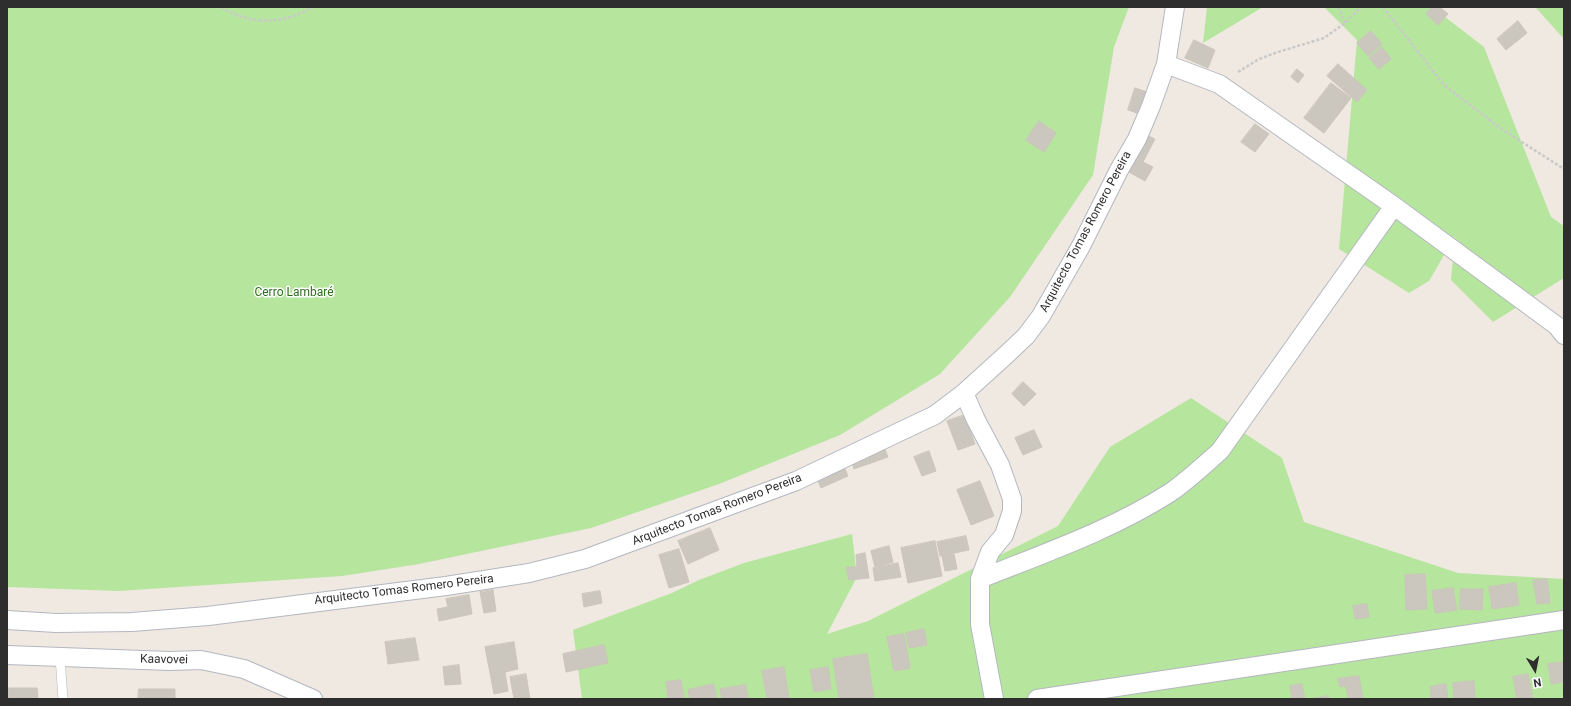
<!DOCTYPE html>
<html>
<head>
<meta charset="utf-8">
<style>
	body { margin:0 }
	#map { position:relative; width:1571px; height:706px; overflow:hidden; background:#efe9e1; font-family:Roboto,sans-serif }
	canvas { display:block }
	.frame { position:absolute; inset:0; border:8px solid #2e2e2e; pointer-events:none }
	.north { position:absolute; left:1515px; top:650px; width:40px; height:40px; -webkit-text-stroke:3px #fff; paint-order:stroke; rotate:170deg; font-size:11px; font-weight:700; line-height:16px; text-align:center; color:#2e2e2e }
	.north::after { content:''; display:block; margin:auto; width:14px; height:18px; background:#2e2e2e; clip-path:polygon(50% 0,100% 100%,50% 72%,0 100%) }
</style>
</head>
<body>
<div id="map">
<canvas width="1571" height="706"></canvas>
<div class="frame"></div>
<div class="north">N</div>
</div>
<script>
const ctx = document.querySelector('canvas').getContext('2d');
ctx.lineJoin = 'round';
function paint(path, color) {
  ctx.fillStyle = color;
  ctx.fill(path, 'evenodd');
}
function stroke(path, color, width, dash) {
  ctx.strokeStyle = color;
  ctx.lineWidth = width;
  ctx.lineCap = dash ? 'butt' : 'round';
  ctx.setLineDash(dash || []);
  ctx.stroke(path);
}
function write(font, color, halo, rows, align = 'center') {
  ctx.font = font + ' Roboto,sans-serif';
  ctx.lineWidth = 3;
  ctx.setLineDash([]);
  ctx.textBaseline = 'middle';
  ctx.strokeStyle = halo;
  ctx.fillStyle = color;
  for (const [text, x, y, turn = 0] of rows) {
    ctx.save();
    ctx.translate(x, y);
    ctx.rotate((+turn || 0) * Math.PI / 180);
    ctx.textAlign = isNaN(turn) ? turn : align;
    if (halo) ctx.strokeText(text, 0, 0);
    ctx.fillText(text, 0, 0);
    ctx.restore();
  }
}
const green = new Path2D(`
	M7,7H1129L1114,47L1093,175L1010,297L940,374L840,435L719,484L591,528L419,564L342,576L119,591L7,587Z
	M1207,7H1263L1203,43Z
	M1324,7H1432L1484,47L1551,217L1564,226V278L1493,322L1451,280L1455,236L1429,281L1409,293L1339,249L1357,40Z
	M1535,7H1564V39L1536,8Z
	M1191,398L1282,458L1304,522L1458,573L1564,579V699H582L573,630L672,593L699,580L744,563L852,534L857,577L827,634L868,621L1058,526L1110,447Z`);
const building = new Path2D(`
	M1432,7H1440L1448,14L1438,25L1426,14Z
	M1518,21L1527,33L1506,50L1497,39Z
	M1371,31L1382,44L1368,56L1357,43Z
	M1194,40L1215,50L1208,68L1185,58Z
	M1382,47L1391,59L1379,69L1369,58Z
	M1338,64L1367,90L1357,102L1327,76Z
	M1297,69L1304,75L1298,83L1291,77Z
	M1331,83L1351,98L1324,133L1304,118Z
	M1135,88L1147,92L1140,114L1128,110Z
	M1039,121L1056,133L1044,152L1026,140Z
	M1255,124L1269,134L1255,152L1241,142Z
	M1142,133L1155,139L1143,162L1153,167L1145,181L1127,171Z
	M1023,382L1036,394L1024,406L1012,394Z
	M965,415L975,444L958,450L947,421Z
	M1034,430L1042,447L1023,455L1015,438Z
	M883,444L888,457L854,469L850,456Z
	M929,451L936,471L922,476L914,457Z
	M842,462L848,476L821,488L815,474Z
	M980,481L994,516L971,525L957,490Z
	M710,528L719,550L688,564L678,541Z
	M966,536L969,550L940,556L937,542Z
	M935,541L942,576L908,583L901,548Z
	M889,546L893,562L875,567L871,551Z
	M679,549L689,582L669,588L659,555Z
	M865,553L869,578L849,580L846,567H857L856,555Z
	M954,554L957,569L945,571L942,556Z
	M898,563L901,577L875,581L873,568Z
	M1425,574L1427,609L1406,610L1405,575Z
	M1547,579L1550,603L1537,604L1533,580Z
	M1516,583L1519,605L1492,609L1489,587Z
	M1453,588L1457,610L1435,613L1432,591Z
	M1461,589H1483L1482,610L1460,609Z
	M493,590L496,611L484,613L480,592Z
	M600,591L602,603L584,607L582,594Z
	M469,595L472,614L439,621L437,609L448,607L446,599Z
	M1367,604L1369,617L1355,619L1353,606Z
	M924,629L927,645L909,648L906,633Z
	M904,634L910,668L894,671L887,637Z
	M415,638L419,660L388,664L385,642Z
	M514,642L518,669L505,672L508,691L494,694L485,647Z
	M604,645L608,663L566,672L563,654Z
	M867,654L874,699H839L833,659Z
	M1564,662V682L1551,684L1548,664Z
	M459,665L461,684L445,685L443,667Z
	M784,667L789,699H767L762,671Z
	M828,667L831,689L814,692L810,670Z
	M526,674L530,699H514L510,677Z
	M1528,674L1533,699H1517L1513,677Z
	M1359,676L1363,699H1348L1346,686L1340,687L1338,679Z
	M681,680L684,699H668L666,682Z
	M1474,681L1475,699H1454L1453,683Z
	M714,684L717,699H690L688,690Z
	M1302,684L1305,699H1292L1290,686Z
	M1446,684L1448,699H1431L1430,687Z
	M746,685L748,699H722L720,689Z
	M9,688H37L38,699H9Z
	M139,689H175V699H138Z
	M1328,696L1329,699H1311Z`);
const path = new Path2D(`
	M221,7C251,26 283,24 313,7
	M1338,7L1345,23
	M1383,7L1444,85L1500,128L1564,169
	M1238,72L1259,59L1278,52L1324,38L1345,23L1361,7`);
const service = new Path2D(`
	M60,657L63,699`);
const minor = new Path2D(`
	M1166,64L1219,84L1394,206L1557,326L1564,335
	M964,393L976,420L1000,465L1012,499V511L1004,535L990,552L980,579V624L994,699
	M980,579C1045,553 1112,530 1171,492C1188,480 1204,465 1220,451L1394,206
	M7,620L56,623L132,622L208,616L446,586L529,573L585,559L796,481L935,415L964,393L1007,354L1026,336L1041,316L1081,246L1119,170L1137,139L1151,106L1166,64L1175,7
	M7,655L170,661L201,660L244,669L313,699
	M1037,699L1564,620`);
const streetNames = [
	["Arquitecto Tomas Romero Pereira",1086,232,-62],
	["Arquitecto Tomas Romero Pereira",717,510,-21],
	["Arquitecto Tomas Romero Pereira",404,590,-7],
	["Kaavovei",164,660,1]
];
const parkNames = [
	["Cerro Lambaré",294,293]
];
paint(green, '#b6e59e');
paint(building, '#cbc7bf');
stroke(building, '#cbc5ba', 1);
stroke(service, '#b4b7c1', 10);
stroke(minor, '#b4b7c1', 20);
stroke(path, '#c9c9c9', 2.5, [3, 2]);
stroke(service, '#fff', 9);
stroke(minor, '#fff', 18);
write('12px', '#2e2e2e', '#fff', streetNames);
write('12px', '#2c6e1b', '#fff', parkNames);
</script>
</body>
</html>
